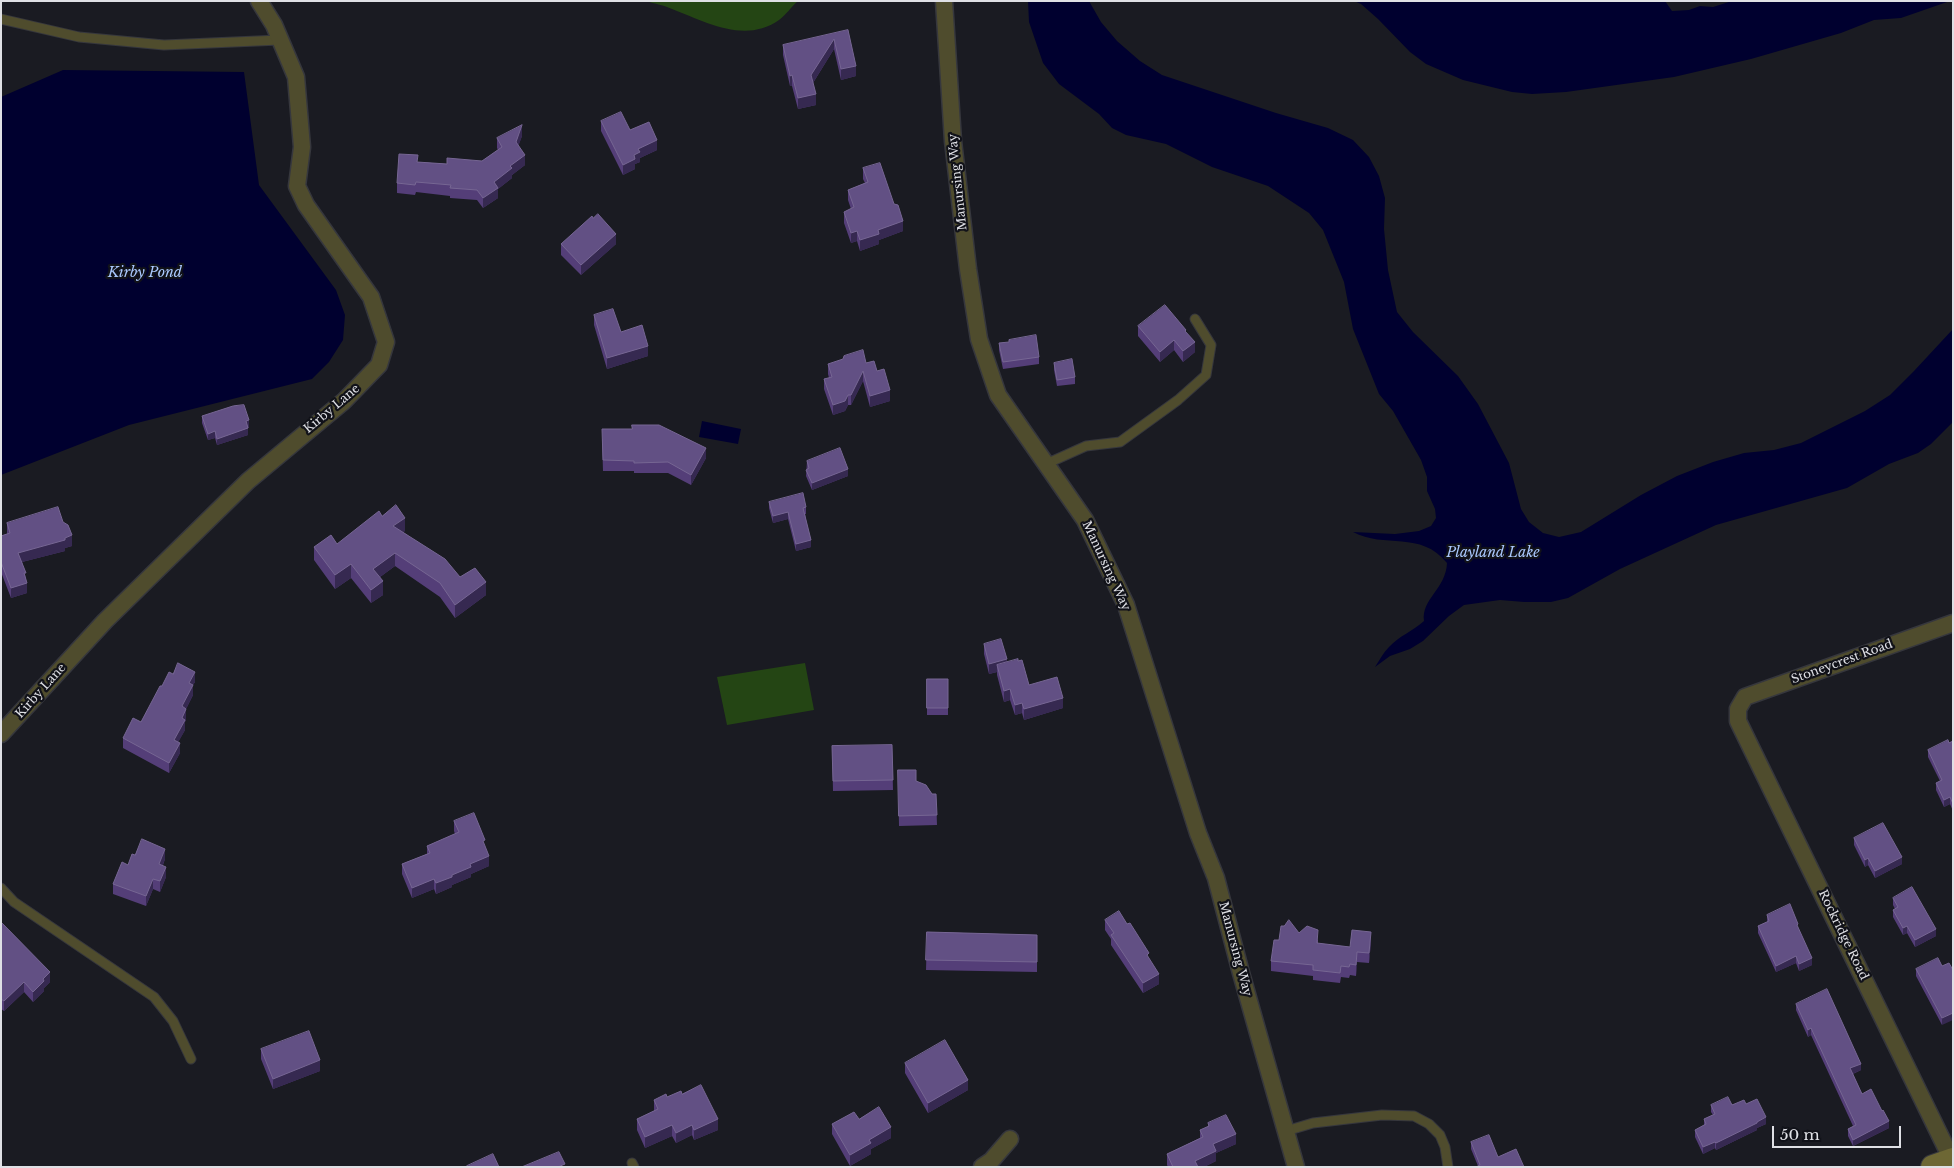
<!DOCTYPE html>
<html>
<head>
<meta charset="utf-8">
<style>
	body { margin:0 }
	#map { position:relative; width:1954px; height:1168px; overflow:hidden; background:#1a1b22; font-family:"Libre Baskerville",serif }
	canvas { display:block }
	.frame { position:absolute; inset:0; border:2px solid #dfe0e5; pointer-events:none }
	.scale { position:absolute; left:1772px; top:1126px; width:129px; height:22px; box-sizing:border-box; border:2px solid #dfe0e5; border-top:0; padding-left:6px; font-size:15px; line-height:18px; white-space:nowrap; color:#dfe0e5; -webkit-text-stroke:4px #111219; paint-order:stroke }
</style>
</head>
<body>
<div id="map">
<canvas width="1954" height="1168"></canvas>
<div class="frame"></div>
<div class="scale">50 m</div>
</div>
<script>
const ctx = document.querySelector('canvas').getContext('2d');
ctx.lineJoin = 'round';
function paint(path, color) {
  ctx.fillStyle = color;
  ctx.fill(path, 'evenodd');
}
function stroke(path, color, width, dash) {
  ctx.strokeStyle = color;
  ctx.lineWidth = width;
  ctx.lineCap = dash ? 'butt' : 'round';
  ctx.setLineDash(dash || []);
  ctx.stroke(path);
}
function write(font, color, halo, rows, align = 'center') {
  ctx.font = font + ' "Libre Baskerville",serif';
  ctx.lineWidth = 4.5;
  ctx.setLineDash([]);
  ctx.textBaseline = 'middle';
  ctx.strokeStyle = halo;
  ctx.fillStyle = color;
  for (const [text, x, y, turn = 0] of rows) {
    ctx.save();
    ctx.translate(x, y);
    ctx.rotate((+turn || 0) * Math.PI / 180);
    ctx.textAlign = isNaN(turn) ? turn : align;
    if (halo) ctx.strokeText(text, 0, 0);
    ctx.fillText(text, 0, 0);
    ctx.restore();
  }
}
const green = new Path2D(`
	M646,1H798C791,7 786,15 779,20C745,44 706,22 672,9C664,5 655,4 646,1Z
	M805,663L814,710L727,725L717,677Z`);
const water = new Path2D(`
	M1028,1H1089L1101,22L1117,41L1140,61L1162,75L1276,113L1328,128L1353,140L1369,157L1379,176L1385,198L1384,229L1388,270L1397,312L1413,332L1458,376L1478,404L1509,463L1521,509L1529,522L1543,533L1559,537L1581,532L1641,495L1677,476L1713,462L1744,453L1774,450L1801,443L1865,411L1890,395L1914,371L1953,329V422L1931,444L1918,453L1889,464L1847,488L1716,525L1620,569L1568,598L1551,602H1524L1500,600L1464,605L1449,616L1423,641L1410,649L1390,656L1375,667C1379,661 1383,653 1389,647C1399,636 1413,631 1424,621C1421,599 1446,589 1447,563C1421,530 1384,549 1353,532L1395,534L1419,531L1431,526L1436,518L1435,509L1427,491V477L1421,460L1393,411L1379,394L1353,329L1344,282L1323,230L1309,213L1268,186L1212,167L1166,144L1126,135L1112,128L1099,114L1059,84L1043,63L1029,22Z
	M1354,1H1665L1672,11L1689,10L1700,6L1713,7L1732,1H1950L1901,18L1874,20L1841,33L1751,59L1674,77L1566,92L1532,94L1512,92L1463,80L1426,64L1410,52L1378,19L1361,4Z
	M63,70L244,72L259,185L336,290L345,315L343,340L329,362L312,379L129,425L1,475V97Z
	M702,421L741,429L738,444L699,437Z`);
const lane = new Path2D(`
	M1,19L79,37L164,45L280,40
	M1046,464L1086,446L1120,442L1178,400L1206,375L1211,345L1195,319
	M1,888L14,902L154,997L173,1021L191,1059
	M1286,1131L1313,1123L1382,1115L1414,1116L1429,1124L1440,1135L1445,1147L1448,1167
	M632,1163L634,1167`);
const street = new Path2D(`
	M944,1L953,141L968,269L979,339L998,395L1085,520L1126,605L1198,833L1216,878L1241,973L1296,1167
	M1,734L105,621L248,481L344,401L379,365L386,342L371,297L306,205L297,186L302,147L296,77L274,25L259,1
	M1952,1160L1738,721V709L1745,697L1953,623
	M982,1167L991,1161L1010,1139`);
const secondary = new Path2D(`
	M1933,1167L1953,1160`);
const wall = new Path2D(`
	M848,30L856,76L841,80L834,49L813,83L816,105L798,109L792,86H790L783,55V45Z
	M601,121L630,130L657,150L640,158V162L635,164V169L623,175L601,131Z
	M522,136L518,146L525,165L512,175V178L498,189V198L483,208L477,200L450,198V196L416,192L415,195L397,193V183L418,162L447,164L482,161L498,150L497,148V138Z
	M863,168L903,231L879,240V244L860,251L857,241L851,243L844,223V212L851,209L848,200V190L865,183L863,179Z
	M561,244H616L581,275L561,255Z
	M594,315L621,332L648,356L607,369L594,325Z
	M1138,326L1186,332L1195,352L1183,362L1174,350L1160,362L1138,336Z
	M999,343L1039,357V364L1003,369L999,350Z
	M866,363L877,371L890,401L870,407L863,381L851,405H848L845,411L833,415L824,389V379L829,378L828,374V364Z
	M1054,363L1075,377V384L1057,386L1054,370Z
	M202,416L249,427L248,428V435L217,445L215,438L208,440L202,423Z
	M602,439L706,458L691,485L668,473H634V471H603Z
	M807,461L848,476L812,490L806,476Z
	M769,502L806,507V514H805L811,547L796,551L788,519L773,523L769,508Z
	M7,523L72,546L65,548V551L22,562L26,579L27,593L11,598L1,572V536L7,534Z
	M405,531L403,532L460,577L486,595L455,618L440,597L395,566L380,577L383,595L371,603L351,578L335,589L314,560V547L337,544Z
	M984,644L1007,662L1018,661L1029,685L1063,708L1024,720L1022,713L1015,715L1010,700L1004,702L997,675V672L989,674L984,654Z
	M173,674L195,682L193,685V695L186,709V719L185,722V730L178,742L180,753L169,773L123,748V738L141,722L162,686Z
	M927,679H948V715H927Z
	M1953,741V811L1950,804L1944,807L1936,790V783L1940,781L1928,757V750Z
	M892,745L893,790L833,791L832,746Z
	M898,770L916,781L932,794H936L937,825L899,826Z
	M454,821L485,848L489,866L471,874V877L452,885V887L436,894L434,889L412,898L402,874V864L427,854V846L455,834L454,831Z
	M1854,838L1902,864L1875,878L1868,865L1865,867L1854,845Z
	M135,855L165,859L163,865L166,877L160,892L153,889L146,906L113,894V884Z
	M1893,898L1936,936L1915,947L1907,933L1903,935L1893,917V910L1895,909L1893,905Z
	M1767,915L1798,928L1812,965L1799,971L1796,963L1776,972L1758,933V926L1767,922Z
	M1105,920L1149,959L1159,984L1143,993L1111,945V939L1105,930Z
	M1,922L50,982L44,988V991L33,1002L24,992L4,1011L1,1009Z
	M927,932L1037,935V972L926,970Z
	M1299,933L1318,940V944L1350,947L1371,942L1369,963L1357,962L1356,976L1350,975L1349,978L1341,977L1340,983L1313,980V976L1271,971V961L1279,940Z
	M1942,966V1025L1916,976V969Z
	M1796,1004L1861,1070L1853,1074L1862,1094L1889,1128L1853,1146L1848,1136V1129L1853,1126L1811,1035L1808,1037L1796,1010Z
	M261,1049L320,1071L273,1089L261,1059Z
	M905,1063L968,1090L928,1113L905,1073Z
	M682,1094L718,1130L694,1140L692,1135L676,1143L672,1136L645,1148L637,1130V1119L654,1111V1100Z
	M1746,1104L1766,1124L1757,1128V1130L1716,1150L1715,1148L1703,1154L1695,1137V1130L1704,1125V1119L1713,1115L1711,1112V1105Z
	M859,1119L891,1138L871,1149V1154L850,1166L832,1134V1124Z
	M1208,1123L1236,1144L1216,1153V1161L1204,1167H1168L1167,1165V1154L1200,1138V1130L1208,1127Z
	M1471,1142L1498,1157L1478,1166L1471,1149Z`);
const shadedWall = new Path2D(`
	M834,39V49L811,86V75Z
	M856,66V76L841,80V69Z
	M792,75V86H790V76Z
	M816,94V105L798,109V98Z
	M522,125V136L516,153V142Z
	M657,140V150L640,158V162L635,164V169L623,175V165L634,155L638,149Z
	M525,155V165L512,175V178L498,189V198L483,208V198L494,182L510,166Z
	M903,221V231L879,240V244L860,251V240L878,230Z
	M857,231V241L851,243V233Z
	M616,234V244L581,275V265Z
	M1174,340V350L1160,362V352Z
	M1195,342V352L1183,362V351Z
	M648,346V356L607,369V358Z
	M863,371V381L851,405V395Z
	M890,390V401L870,407V396Z
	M848,395V405L845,411L833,415V405Z
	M249,420V427L246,428V421Z
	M248,428V435L217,445V439Z
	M215,431V438L208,440V434Z
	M706,448V458L691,485V475Z
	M848,469V476L812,490V483Z
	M788,512V519L773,523V516Z
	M405,518V531L393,539V526Z
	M72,535V546L65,548V551L18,563V553Z
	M811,540V547L796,551V544Z
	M395,553V566L373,582V569Z
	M351,564V578L335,589V575Z
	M383,581V595L371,603V590Z
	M486,582V595L455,618V605Z
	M27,583V593L11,598V588Z
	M1007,659V670L997,665V672L989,674V664Z
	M195,672V682L193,685V695L182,717V706L189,683Z
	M1010,689V700L1004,702V691Z
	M1063,698V708L1024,720V709Z
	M1022,703V713L1015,715V705Z
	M186,709V719L185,722V730L174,750V740L182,718Z
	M180,743V753L169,773V763Z
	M1950,797V804L1944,807V800Z
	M165,849V859L159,874V864Z
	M489,856V866L471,874V877L452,885V887L436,894V883L470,864Z
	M1902,857V864L1875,878V871Z
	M1868,858V865L1865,867V860Z
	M166,867V877L160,892V881Z
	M153,879V889L146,906V896Z
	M434,879V889L412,898V888Z
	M1907,926V933L1903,935V928Z
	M1936,929V936L1915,947V940Z
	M1371,932V942L1369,963V953Z
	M1357,952V962L1356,976V965Z
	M1796,956V963L1776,972V966Z
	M1812,958V965L1799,971V964Z
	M50,972V982L44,988V991L33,1002V992L43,979Z
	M1159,974V984L1143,993V983Z
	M24,982V992L4,1011V1001Z
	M1953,1013V1020L1942,1025V1018Z
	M1811,1028V1035L1808,1037V1030Z
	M320,1060V1071L273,1089V1079Z
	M1861,1064V1070L1850,1075V1068Z
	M968,1080V1090L928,1113V1103Z
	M1766,1117V1124L1757,1128V1130L1716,1150V1143Z
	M718,1119V1130L694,1140V1130Z
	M1889,1121V1128L1853,1146V1140Z
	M672,1125V1136L645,1148V1137Z
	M692,1125V1135L676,1143V1133Z
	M891,1127V1138L871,1149V1154L850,1166V1155L869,1140Z
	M1236,1134V1144L1216,1153V1161L1204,1167H1195V1161L1213,1144Z
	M1715,1142V1148L1703,1154V1147Z`);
const building = new Path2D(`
	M848,30L856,66L841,69L834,39L811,75L816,94L798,98L792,75L790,76L783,45Z
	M621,112L630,130L649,122L657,140L638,149L640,152L634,155L635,159L623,165L601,121Z
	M522,125L516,142L525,155L510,166L512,168L494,182L498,188L483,198L477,190L450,188L451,185L416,182L415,185L397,183L399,154L418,155L417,162L447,164V158L482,161L502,147L497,138Z
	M880,163L894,204L898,205L903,221L878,230L879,234L860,240L857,231L851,233L844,212L854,207L848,190L868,182L863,168Z
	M598,214L616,234L581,265L561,244L592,216L593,218Z
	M1165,305L1186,330L1185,331L1195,342L1183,351L1174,340L1160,352L1138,326Z
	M613,309L621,332L642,325L648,346L607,358L594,315Z
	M1036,335L1039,357L1003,362L999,343L1009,342V340Z
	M863,350L866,363L874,361L877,371L884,369L890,390L870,396L863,371L851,395H848L845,401L833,405L824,379L832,377L828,364L843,359L844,356Z
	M1072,359L1075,377L1057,380L1054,363Z
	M244,405L249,420L246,421L248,428L217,439L215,431L208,434L202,416L233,406Z
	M632,425H659L706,448L691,475L668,462L634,463V461L603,460L602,429H632Z
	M840,448L848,469L812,483L806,470L809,468L807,461Z
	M803,493L806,507L803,508L811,540L796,544L788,512L773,516L769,502Z
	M396,505L405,518L393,526L445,559L460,577L475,568L486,582L455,605L440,583L395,553L373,569L383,581L371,590L351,564L335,575L314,547L331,535L337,544L379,511L382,516Z
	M58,507L63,522L68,525L72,535L65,538V540L18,553L26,573H24L27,583L11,588L1,562V536L10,533L7,523Z
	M1001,639L1007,659L989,664L984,644Z
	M1018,659V661L1022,660L1029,685L1057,677L1063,698L1024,709L1022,703L1015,705L1010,689L1004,691L997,665Z
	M178,663L195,672L189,683L193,685L182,706L186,709L182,718L185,720L174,740L180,743L169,763L123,738L133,718L141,722L160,686H162L169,672L173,674Z
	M927,679H948V708H927Z
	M1948,740L1949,743L1953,741V804L1950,797L1944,800L1936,783L1942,780L1928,750Z
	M892,745L893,780L833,781L832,746Z
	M898,770H916V781L926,785L932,794H936L937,815L899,816Z
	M474,813L485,840L483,841L489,856L470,864L471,867L452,875V877L436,883L434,879L412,888L402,864L430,853L427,846L459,832L454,821Z
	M1883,823L1902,857L1875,871L1868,858L1865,860L1854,838Z
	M142,839L165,849L159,864L166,867L160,881L153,879L146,896L113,884L122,862L128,865L132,854L135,855Z
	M1912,887L1936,929L1915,940L1907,926L1903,928L1893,910L1898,907L1893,898Z
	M1790,904L1798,924L1797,925L1812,958L1799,964L1796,956L1776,966L1758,926L1769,921L1767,915Z
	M1119,911L1127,924L1130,923L1149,953L1147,955L1159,974L1143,983L1111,935L1114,933L1105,920Z
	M1289,920L1299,933L1307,926L1318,930L1317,943L1350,947L1352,930L1371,932L1369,953L1357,952L1356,965L1350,964L1349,967L1341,966L1340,973L1313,970V965L1271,961L1274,940H1279L1281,926H1284Z
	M1,922L50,972L43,979L44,981L33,992L24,982L4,1001L1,999Z
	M927,932L1037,935V962L926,960Z
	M1938,958L1942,966L1949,963L1953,970V1013L1942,1018L1916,969Z
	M1827,989L1861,1064L1850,1068L1862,1094L1871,1089L1882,1111L1883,1110L1889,1121L1853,1140L1848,1129L1856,1125L1811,1028L1808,1030L1796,1004Z
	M309,1031L320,1060L273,1079L261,1049Z
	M945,1040L968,1080L928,1103L905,1063Z
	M701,1085L718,1119L694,1130L692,1125L676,1133L672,1125L645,1137L637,1119L658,1109L654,1100L666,1094L667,1097L681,1091L682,1094Z
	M1728,1097L1732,1105L1744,1100L1746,1104L1757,1099L1766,1117L1757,1122V1123L1716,1143L1715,1142L1703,1147L1695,1130L1706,1124L1704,1119L1715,1114L1711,1105Z
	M879,1107L891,1127L869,1140L871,1143L850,1155L832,1124L854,1112L859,1119Z
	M1226,1115L1236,1134L1213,1144L1216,1151L1195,1161L1198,1167H1173L1167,1154L1203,1137L1200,1130L1209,1126L1208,1123Z
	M1489,1135L1498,1157L1516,1149L1524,1167H1476L1480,1165L1471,1142Z
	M559,1152L565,1164L558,1167H522Z
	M493,1154L499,1167H468L467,1166Z`);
const streetNames = [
	["Manursing Way",958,182,-96],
	["Kirby Lane",332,409,-40],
	["Manursing Way",1106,566,65],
	["Stoneycrest Road",1842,662,-20],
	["Kirby Lane",41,691,-48],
	["Rockridge Road",1843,935,64],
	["Manursing Way",1235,949,75]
];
const waterNames = [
	["Kirby Pond",145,273],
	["Playland Lake",1493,553]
];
paint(green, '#244514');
paint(water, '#00002f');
stroke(lane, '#36373d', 11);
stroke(street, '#36373d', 19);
stroke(secondary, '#36373d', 26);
stroke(lane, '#4f4c2d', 9);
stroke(street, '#4f4c2d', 16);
stroke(secondary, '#6d6734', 24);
paint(wall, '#543e78');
paint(shadedWall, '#362951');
paint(building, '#625084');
stroke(building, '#766693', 1);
write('12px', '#dfe0e5', '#111219', streetNames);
write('italic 14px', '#aac8fd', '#111219', waterNames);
</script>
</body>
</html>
